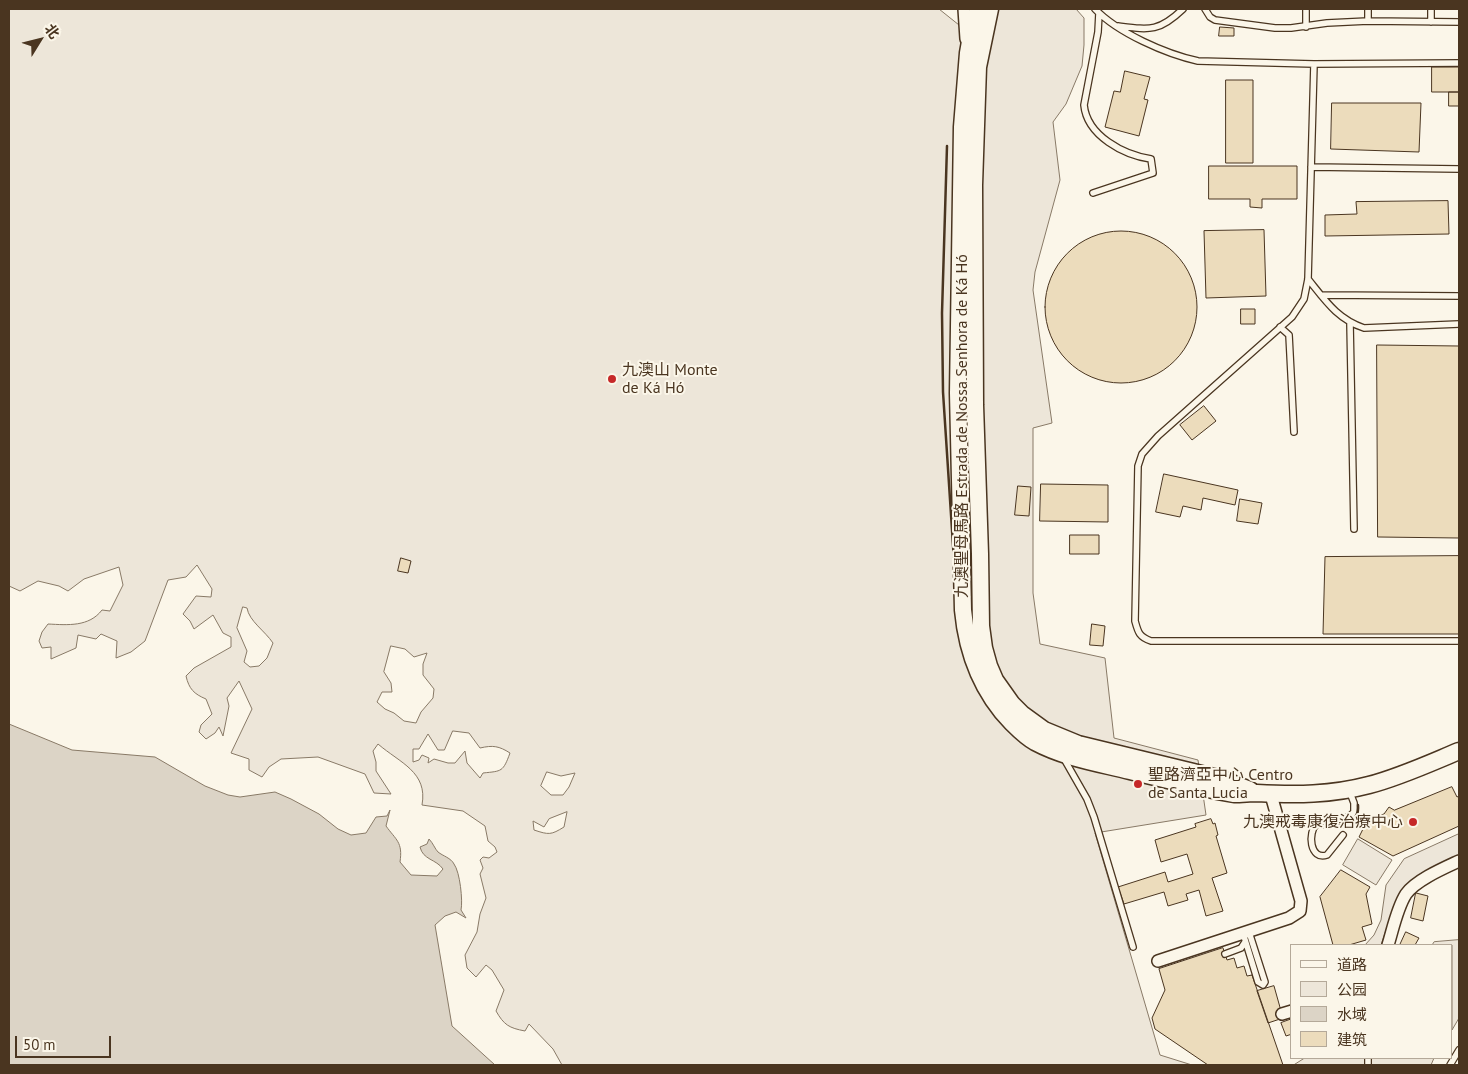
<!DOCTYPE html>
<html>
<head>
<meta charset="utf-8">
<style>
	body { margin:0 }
	#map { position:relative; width:1468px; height:1074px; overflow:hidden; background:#fbf6e9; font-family:"PT Sans","Noto Sans SC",sans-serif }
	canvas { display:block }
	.frame { position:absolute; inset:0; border:10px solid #4a3520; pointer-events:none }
	.legend { position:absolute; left:1290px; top:944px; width:162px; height:115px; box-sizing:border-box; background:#fbf6e9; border:1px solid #b4a999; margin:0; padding:6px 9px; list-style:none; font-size:15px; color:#4a3520 }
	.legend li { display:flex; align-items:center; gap:10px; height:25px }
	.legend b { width:25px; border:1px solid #b4a999 }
	.north { position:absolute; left:15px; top:15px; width:50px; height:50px; -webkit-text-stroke:4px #fbf6e9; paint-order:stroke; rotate:54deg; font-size:14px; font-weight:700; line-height:20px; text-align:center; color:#4a3520 }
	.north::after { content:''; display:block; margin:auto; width:18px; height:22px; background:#4a3520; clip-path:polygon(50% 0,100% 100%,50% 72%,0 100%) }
	.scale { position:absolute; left:15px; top:1036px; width:96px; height:22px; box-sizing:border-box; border:2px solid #4a3520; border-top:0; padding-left:6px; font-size:15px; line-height:18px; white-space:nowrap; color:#4a3520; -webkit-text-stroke:4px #fbf6e9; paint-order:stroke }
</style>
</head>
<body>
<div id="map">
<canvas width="1468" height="1074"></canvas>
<div class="frame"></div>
<ul class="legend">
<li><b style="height:6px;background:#fbf6e9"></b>道路</li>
<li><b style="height:14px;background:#ede6d9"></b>公园</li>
<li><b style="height:14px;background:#dcd4c6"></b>水域</li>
<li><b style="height:14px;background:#ecdcbc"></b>建筑</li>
</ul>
<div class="north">北</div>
<div class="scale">50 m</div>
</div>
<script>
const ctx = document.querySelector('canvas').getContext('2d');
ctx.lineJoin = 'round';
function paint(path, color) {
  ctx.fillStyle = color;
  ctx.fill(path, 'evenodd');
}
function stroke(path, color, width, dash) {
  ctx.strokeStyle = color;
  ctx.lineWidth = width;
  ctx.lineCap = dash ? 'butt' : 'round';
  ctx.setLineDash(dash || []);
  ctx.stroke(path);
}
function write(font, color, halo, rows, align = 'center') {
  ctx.font = font + ' "PT Sans","Noto Sans SC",sans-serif';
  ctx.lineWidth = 4;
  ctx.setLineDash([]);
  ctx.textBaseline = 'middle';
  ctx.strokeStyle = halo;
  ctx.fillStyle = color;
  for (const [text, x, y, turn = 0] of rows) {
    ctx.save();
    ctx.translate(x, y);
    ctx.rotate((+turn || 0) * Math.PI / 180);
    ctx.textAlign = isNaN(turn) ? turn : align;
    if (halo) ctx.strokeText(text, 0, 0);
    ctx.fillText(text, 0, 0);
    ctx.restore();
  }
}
const green = new Path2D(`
	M9,9H939L969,33L998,9H1076L1084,18V45L1082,66L1066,104L1053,122L1060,180L1035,272L1033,290L1052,423L1033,428V593L1040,644L1105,658L1114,738L1198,760L1206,815L1095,833L1160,1055L1192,1065H562L553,1049L529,1024L525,1031C509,1028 504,1025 496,1011L504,990L492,970L486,965L476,977L467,968L465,955L477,932L480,914L486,898L480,874L483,868L480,860L483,857L489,858L497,852L495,847L488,841L485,826L463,811L422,805C428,772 400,763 378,744L373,751L376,762V771L391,794L374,793L365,774L318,757L281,759L269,767L262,777L249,770V759L231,753L252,709L239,681L227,698L229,706L223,736L219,727L215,733L206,739L199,732L201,725L212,714L206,699C194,694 189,689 186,676L194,668L231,647V637L223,633L213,615L194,629L190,621L183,614L196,596L211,597L212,589L197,565L186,577L168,580L145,641L131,652L116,658L117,641L101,634L96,639L78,635L76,648L51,659V647L42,648L39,641L42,632L48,624C68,625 89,627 102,610L110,611L123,585L119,567L84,579L68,591L59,586L38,581L20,591L9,586ZM243,607L247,608C249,621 265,631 273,643L267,658L259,666L250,667L244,662L247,651L237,628ZM391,646L405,649L414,657L427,653L423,664V675L434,689L433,698L421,712L416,723L404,721L394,713L385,709L377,702L382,692H392L391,683L384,672ZM453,731L469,733L480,748C493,745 499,746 510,753C503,772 502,771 483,773L480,778L467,763L465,751L455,763H448L434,759L428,763L429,758L422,755L419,760L413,762V749H419L428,734L438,750H444ZM547,772L561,776L575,773L569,787L563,795H551L541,786ZM567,812L564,827C551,835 549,835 534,830L533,821L544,827L549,819Z
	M1459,834V855L1412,880L1398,896L1381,945H1365L1374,935L1381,920L1386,885L1404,859Z
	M1358,839L1392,860L1376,885L1343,865Z
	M1459,940V1018L1452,1030V945H1432L1434,942Z
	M1305,1058H1434L1431,1065H1294Z`);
const water = new Path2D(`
	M9,724L72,750L155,757L205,786L228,795L240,797L275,792L291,799L319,814L338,829L351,835L366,833L376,817L387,816L390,810L386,826C396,840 403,842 400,862L411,875L437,876L443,869C436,859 423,860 420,847L427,844L429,839C433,843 435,849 438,852C443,856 451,858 454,864C460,872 463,901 461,910L466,918L456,912L445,916L435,925L452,1026L495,1065H9Z`);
const building = new Path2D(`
	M1220,27L1234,28V36H1219Z
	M1432,67H1459V92H1432Z
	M1125,71L1150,77L1144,99L1148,100L1139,136L1105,127L1114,91L1120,92Z
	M1226,80H1253V163H1226Z
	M1449,92H1459V106H1449Z
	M1332,103H1421L1419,152L1331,149Z
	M1209,166H1297V199H1262V208L1250,207V199H1209Z
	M1448,201L1449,234L1325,236V215L1357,214L1356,202Z
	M1264,230L1266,296L1206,298L1204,231Z
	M1045 307a76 76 0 1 1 152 0a76 76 0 1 1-152 0Z
	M1241,309H1255V324H1241Z
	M1377,345L1459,346V538L1378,537Z
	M1204,406L1216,421L1192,440L1180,425Z
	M1164,474L1238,490L1235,505L1203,498L1201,510L1183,506L1180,517L1156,512Z
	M1041,484L1108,485V522L1040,521Z
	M1018,486L1031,487L1029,516L1015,515Z
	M1240,499L1262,503L1258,524L1237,521Z
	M1070,535H1099V554H1070Z
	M1459,556V634H1323L1325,557Z
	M401,558L411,561L408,573L398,571Z
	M1092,624L1105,626L1103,646L1090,645Z
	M1452,787L1457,797L1459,796V826L1393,856L1359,837L1368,819L1384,814L1389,807L1394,810Z
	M1211,819L1213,824L1215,823L1218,835L1216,836L1227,873L1212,878L1223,911L1206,916L1199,890L1186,894L1188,900L1168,906L1164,892L1124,904L1118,887L1165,872L1168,882L1193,874L1187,854L1161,862L1155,840L1196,827L1195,824Z
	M1341,870L1370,887L1366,894L1372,924L1362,927L1366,940L1349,945H1333L1320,897Z
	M1416,893L1428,896L1423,921L1411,918Z
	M1406,932L1419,938L1415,945H1400Z
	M1223,948L1227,960L1234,958L1237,968L1244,966L1247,976L1252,975L1283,1065H1208L1155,1029L1152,1018L1165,990L1159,969Z
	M1274,986L1283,1018L1268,1023L1257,991Z
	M1292,1019V1034L1286,1036L1281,1023Z`);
const lane = new Path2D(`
	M1095,9C1118,33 1166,54 1198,61L1314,64L1459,63
	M1205,9L1210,17L1215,20L1275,28H1291L1327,23L1368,21L1459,22
	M1306,9V27
	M1368,21V9
	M1431,22V9
	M1118,26C1150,30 1159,32 1183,9
	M1314,64L1308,279L1304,299L1292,317L1158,436L1142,454L1138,466L1135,621C1138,632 1139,637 1151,641H1459
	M1311,167L1459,169
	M1093,193L1153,173L1151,159C1124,155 1087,136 1084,105L1098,32L1099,13
	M1308,279C1325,300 1337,319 1364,328L1459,324
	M1321,295L1459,296
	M1350,323L1354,529
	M1280,327L1289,335L1294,432
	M1063,757L1087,799L1094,817L1133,947
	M1343,835L1327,855C1310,861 1307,832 1317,824C1329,814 1342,826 1354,812V803L1349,790
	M1243,933L1258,982L1263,985L1265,982L1249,932
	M1225,954L1241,948L1245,942
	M1368,1065V1058
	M1450,1065L1459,1050`);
const street = new Path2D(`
	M964,9L966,39
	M1388,945C1393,929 1397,908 1406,894C1416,880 1444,868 1459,861
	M1158,961L1289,918L1300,911L1301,901L1271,795
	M1282,1014L1292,1011`);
const secondary = new Path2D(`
	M978,9L973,25L968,53L962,127L958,393L963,610C967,653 981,691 1012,723C1019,730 1027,738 1035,742C1065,758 1098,763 1130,771C1164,779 1199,788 1234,794C1242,794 1250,793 1257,793C1296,795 1331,795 1369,785C1400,777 1430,763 1459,751
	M990,9L978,67L974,185L975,405L980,554L981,626L984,648L989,666L995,680L1012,704L1022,714L1044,730L1078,744L1218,778L1250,790`);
const wall = new Path2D(`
	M947,146L942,313L943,392L955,576
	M1323,827C1338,827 1360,825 1358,805`);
const markers = [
	[612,379,5,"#c62828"],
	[1138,784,5,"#c62828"],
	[1413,822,5,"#c62828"]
];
const poiNames = [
	["九澳山 Monte",622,370],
	["de Ká Hó",622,388],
	["聖路濟亞中心 Centro",1148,775],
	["de Santa Lucia",1148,793],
	["九澳戒毒康復治療中心",1403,822,"right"]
];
const streetNames = [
	["九澳聖母馬路 Estrada de Nossa Senhora de Ká Hó",962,426,-90]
];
paint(green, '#ede6d9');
stroke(green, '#887966', 1);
paint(water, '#dcd4c6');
stroke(water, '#887966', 1);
paint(building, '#ecdcbc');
stroke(building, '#4a3520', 1);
stroke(lane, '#4a3520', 8);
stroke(street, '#4a3520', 14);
stroke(secondary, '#4a3520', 19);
stroke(lane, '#fbf6e9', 5.5);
stroke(street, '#fbf6e9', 11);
stroke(secondary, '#fbf6e9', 16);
stroke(wall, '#4a3520', 2.5);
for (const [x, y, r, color] of markers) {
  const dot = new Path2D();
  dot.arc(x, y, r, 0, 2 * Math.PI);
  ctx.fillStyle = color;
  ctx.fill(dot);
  stroke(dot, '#fbf6e9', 2);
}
write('16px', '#4a3520', '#fbf6e9', poiNames, 'left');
write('16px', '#4a3520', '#fbf6e9', streetNames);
</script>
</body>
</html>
